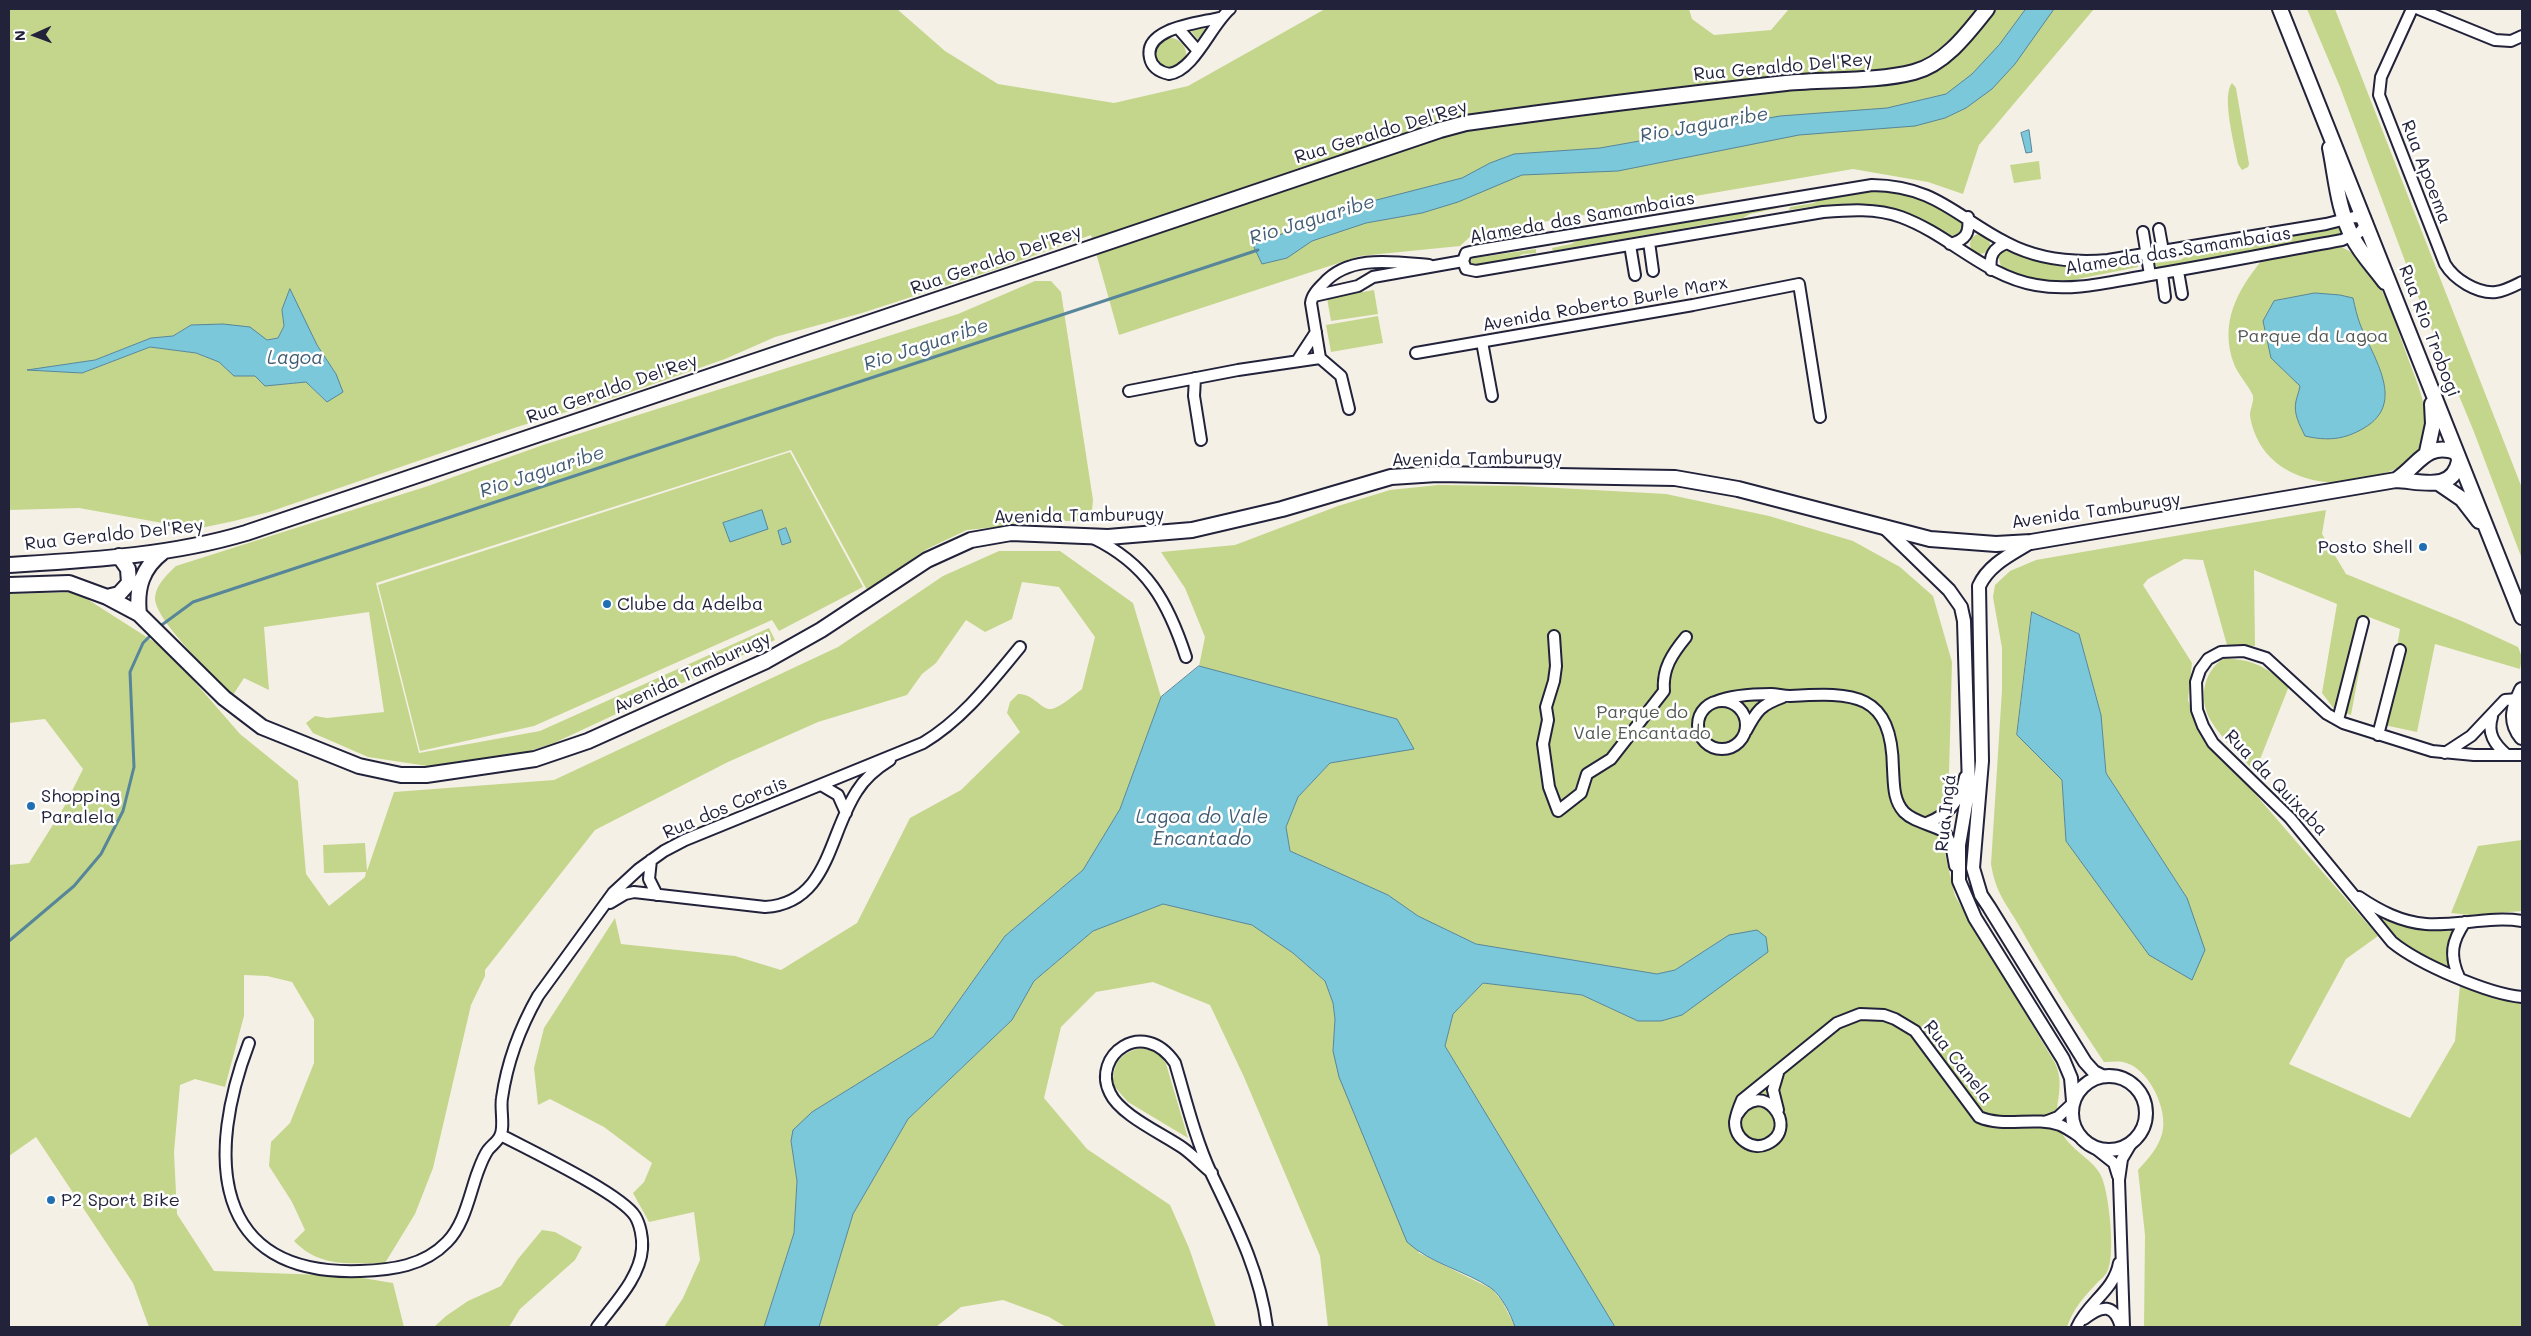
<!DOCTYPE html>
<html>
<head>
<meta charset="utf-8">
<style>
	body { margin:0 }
	#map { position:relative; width:2531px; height:1336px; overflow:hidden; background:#f5f0e6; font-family:Mali,sans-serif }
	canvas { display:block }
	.frame { position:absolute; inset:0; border:10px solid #22223b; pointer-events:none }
	.north { position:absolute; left:10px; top:10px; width:50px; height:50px; -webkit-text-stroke:4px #fff; paint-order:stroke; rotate:268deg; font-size:14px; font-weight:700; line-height:20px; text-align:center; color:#22223b }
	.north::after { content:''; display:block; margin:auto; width:18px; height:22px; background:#22223b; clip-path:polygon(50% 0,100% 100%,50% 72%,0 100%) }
</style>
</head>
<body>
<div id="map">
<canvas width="2531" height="1336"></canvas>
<div class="frame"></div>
<div class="north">N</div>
</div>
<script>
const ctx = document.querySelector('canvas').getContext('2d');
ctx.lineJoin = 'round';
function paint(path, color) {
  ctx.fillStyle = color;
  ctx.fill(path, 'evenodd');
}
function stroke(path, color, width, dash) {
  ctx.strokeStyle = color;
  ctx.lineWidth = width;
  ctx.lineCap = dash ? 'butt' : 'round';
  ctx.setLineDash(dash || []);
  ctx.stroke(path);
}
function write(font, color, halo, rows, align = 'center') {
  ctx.font = font + ' Mali,sans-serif';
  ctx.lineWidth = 5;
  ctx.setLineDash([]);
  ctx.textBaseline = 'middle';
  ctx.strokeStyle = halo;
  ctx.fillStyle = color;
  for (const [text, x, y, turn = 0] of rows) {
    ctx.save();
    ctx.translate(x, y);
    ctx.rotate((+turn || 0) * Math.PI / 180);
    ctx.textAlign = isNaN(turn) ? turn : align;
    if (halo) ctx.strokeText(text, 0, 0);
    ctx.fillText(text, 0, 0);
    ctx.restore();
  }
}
const green = new Path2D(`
	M9,9H897L945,51L998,84L1114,103L1188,86L1325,9H1689L1692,19L1714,35L1771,30L1789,9H2094L1979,145L1963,194L1928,182L1853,169L1473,234L1460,246L1360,256L1119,335L1091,235L997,269L862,313L775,337L725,359L622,395L517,427L269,512L234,521L196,529L79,508L9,510ZM282,310L317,345L336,374L327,402L306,382L265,386L256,376L234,375L219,362L196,353L150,347L82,373L30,370L95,360L151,338L173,336L191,325L267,340L278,338L284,326Z
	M2307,9H2335L2522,488V559L2474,432L2421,304L2340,87Z
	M1210,25L1199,41L1190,30Z
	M1154 54a16 16 0 1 1 32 0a16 16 0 1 1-32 0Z
	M2232,83L2236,88L2249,164L2248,167L2242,170L2238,164C2235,147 2221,96 2232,83Z
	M2039,161L2041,179L2014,183L2010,165Z
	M1881,190C1911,193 1936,205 1962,221V233L1952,236C1892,202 1856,199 1789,210L1790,207L1814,203L1825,196Z
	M1779,206L1778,208L1750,214L1743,218L1553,251L1552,248L1571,244L1582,238Z
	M2341,227L2345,233L2342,234L2158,268L2154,263L2180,260L2191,254Z
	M1970 244a10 10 0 1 1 20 0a10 10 0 1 1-20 0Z
	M2341,247C2377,260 2393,317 2405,350C2416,382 2434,414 2422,448C2413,472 2349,484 2326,482C2303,480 2278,469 2264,450C2257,441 2251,426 2250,415C2250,409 2254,402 2253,396C2251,389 2237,373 2234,364C2219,323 2237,291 2262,260Z
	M1536,249V253L1523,254L1509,262L1471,267L1469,264V261L1474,258Z
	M2007,250C2036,260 2068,272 2099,268C2111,267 2124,263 2137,261L2138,267L2063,282L2039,281L2002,270L1998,255Z
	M1035,281H1051L1061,292L1093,500L1091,521H1056L967,530L927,549L867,590L791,450L376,583L419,753L540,731L769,628L775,640L554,743L514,756L434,767L368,757L313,733L306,723L315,716L327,718L384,712L369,612L264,627L269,690L244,678L233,695C216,678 153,619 155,597C157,583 167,575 176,566L428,486L543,445L958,314Z
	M1374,290L1378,314L1331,321L1327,298Z
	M1378,316L1383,343L1331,352L1326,325Z
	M790,452L863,587L779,631L772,620L534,726L420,751L378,585Z
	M1438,485L1522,486L1666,494L1769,516L1853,541L1900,567L1933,596L1952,662L1949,774L1943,845L1955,896L2055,1063C2067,1089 2051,1106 2060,1129C2068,1150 2095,1159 2102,1178C2109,1195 2116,1256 2107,1272C2105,1276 2100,1280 2097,1283C2084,1297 2073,1309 2067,1327H1615L1445,1046L1453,1014L1483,983L1582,995L1638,1021L1729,935L1675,970L1657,974L1476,944L1418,916L1388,895L1290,851L1286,827L1298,797L1330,763L1413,749L1397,719L1199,666L1205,637L1185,588L1161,552L1235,545L1338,506L1390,490Z
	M2326,510L2322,534L2346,574L2464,622L2518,647L2522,657L2520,669L2435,644L2417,732L2384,725L2400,629L2369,617L2351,715L2334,709L2322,693L2337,604L2254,570L2255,646L2227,645L2203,560L2184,559L2148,579L2143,585L2192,663L2188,700L2198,728L2378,936L2346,959L2289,1064L2410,1118L2455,1041L2460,984L2505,1000L2522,1001V1327H2144L2145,1235L2138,1170C2148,1159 2158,1148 2162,1134C2169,1111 2149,1067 2123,1062C2117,1061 2110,1062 2104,1062C2075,1019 2047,975 2021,929C2007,904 1996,895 1991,864L2002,690V648L1993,597L1995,585L2010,571L2036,560ZM2032,612L2079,634L2101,715L2106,773L2187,898L2066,841L2062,780L2017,735Z
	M999,551H1060L1133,603L1161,697L1120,809L1083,870L1005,936L933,1037L812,1112L791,1141L797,1181L794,1233L764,1327H664L683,1298L700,1260L694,1212L649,1222L633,1193L644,1182L652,1163L604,1127L550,1099L538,1105L534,1068L544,1028L615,918L621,944L735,956L781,970L857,923L910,818L961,790L1020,732L1007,713L1010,702L1018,694C1033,693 1042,711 1052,709C1062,706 1074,695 1082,689L1095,637L1059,587L1022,582L1012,619L985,632L966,620L936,663L922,674L907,695L818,722L728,762L595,830L485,970V976L471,1005L433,1168L415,1214L385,1263C350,1263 320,1268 294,1241L305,1230L292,1202L269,1166L271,1142L290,1123L314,1063V1019L292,982L267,976L244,975V1016L225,1087L195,1079L180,1085L174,1152L177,1214L214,1271L350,1276L393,1283L404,1327H149L133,1283L36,1137L9,1156V865L29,863L64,807L83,769L45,719L9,723V594L76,592L167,650L240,734L298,781L306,874L329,906L365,877L366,872L324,873L323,845L365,843L367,871L394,792L554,780L838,647L943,576Z
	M2223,659C2253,658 2267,668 2289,686L2255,772C2242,757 2221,738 2211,721C2198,700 2203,672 2223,659Z
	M2522,840V911L2470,915L2451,913L2478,846Z
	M1163,904L1252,925L1293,953L1325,981L1333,1003L1335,1019L1333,1051L1419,1253L1492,1289L1502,1301L1515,1327H1328L1320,1256L1244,1077L1210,1005L1153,982L1096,992L1061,1027L1044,1098L1087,1149L1170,1205L1189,1248L1216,1327H1066L1049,1317L1003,1300L961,1307L936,1327H819L853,1214L908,1119L1012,1020L1034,981L1093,931Z
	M2370,909L2457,927C2445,940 2446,954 2450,970C2415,954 2395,939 2370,909Z
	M1141,1048L1154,1051L1164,1057L1188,1138L1128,1102L1113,1085C1113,1064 1119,1053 1141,1048Z
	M542,1230L555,1232L582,1247L575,1260L520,1309L509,1327H434L446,1316L468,1301L501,1286L518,1259Z`);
const water = new Path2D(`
	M2026,9H2054L2015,64L1992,89L1966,108L1945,118L1915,126L1799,135L1618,171L1522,175L1458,202L1422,213L1366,223L1312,241L1287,258L1262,264L1253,245L1361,204L1462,178L1490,163L1514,154L1600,148L1780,116L1887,108L1946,94L1972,74L1999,45Z
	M2029,130L2032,152L2026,153L2021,133Z
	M290,289L317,345L336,374L343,392L327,402L306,382L265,386L255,376H234L219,362L196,353L150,347L82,373L27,370L95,360L151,338L173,336L191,325L223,324L250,327L267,340L278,338L284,326L282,310Z
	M2315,293L2340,295L2353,298C2355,307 2357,316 2360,324C2373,358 2407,403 2364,428C2344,440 2327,441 2305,436C2300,425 2293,414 2296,401C2297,396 2299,392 2300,386L2271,358L2263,321L2274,301Z
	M762,510L768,529L730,542L723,523Z
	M786,528L791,542L782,545L778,531Z
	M2032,612L2079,634L2101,715L2106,773L2187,898L2205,950L2192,980L2149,955L2066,841L2062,780L2017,735Z
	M1199,666L1397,719L1414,749L1330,763L1298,797L1286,827L1290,851L1388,895L1418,916L1476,944L1657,974L1675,970L1729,935L1757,930L1766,937L1768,952L1682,1015L1661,1021H1638L1582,995L1483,983L1453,1014L1445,1046L1615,1327H1515C1511,1315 1502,1296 1491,1288C1464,1270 1431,1264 1407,1242L1339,1077L1333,1051L1335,1019L1333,1003L1325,981L1293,953L1252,925L1163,904L1093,931L1034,981L1012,1020L908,1119L853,1214L819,1327H764L794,1233L797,1181L791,1141L793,1130L812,1112L933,1037L1005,936L1083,870L1120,809L1161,697Z`);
const stream = new Path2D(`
	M159,627L193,602L1258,250
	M9,941L74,886L101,854L123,811L134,767L130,672L143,643L153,633`);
const minor = new Path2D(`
	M2412,9L2381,77L2379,95L2445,264C2454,279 2477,294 2496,292C2505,291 2514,286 2522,282
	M2419,9L2495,40L2511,41L2522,36
	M1219,18C1199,23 1143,28 1150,58C1152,68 1160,72 1169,74C1194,71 1211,25 1230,9
	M1178,28L1198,51
	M2365,218L2354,217L2326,224L2108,260C2073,263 2039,260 2007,243C1956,217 1936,186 1872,185L1474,251L1466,253L1463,261L1466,269L1476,271L1823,212C1849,210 1876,208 1901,217C1950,235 1984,276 2036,285C2072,292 2109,282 2145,276C2211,265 2276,252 2342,240L2360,232L2367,223
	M2159,229L2163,251
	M2143,232L2150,275
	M1649,242L1653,271
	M1950,244C1966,240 1970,233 1968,217
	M1630,245L1635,275
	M1991,270C1989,256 1993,248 2007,243
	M2178,271L2182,294
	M2162,274L2165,297
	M1314,296L1358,286L1373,277L1463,261
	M1482,342L1492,396
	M1416,353L1693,305L1799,284L1820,417
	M1297,361L1316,332
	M1195,378L1194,396L1201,440
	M1129,391L1238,370L1320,358
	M1349,409L1341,376L1320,358L1311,303C1312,295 1318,289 1323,284C1349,254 1394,262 1429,265
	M1093,538C1147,564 1168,602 1186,657
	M1554,636L1556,666L1554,681L1546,707L1548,720L1543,744L1549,787L1558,811L1581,793L1587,774L1611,759L1664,691C1662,669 1672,654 1686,637
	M1698 725a24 24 0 1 1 48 0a24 24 0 1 1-48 0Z
	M1715,702C1732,695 1752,694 1771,694C1777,694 1783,696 1790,696C1854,692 1892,692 1893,769C1894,784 1893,800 1904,812C1915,823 1932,824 1945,832L1951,844L1955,866
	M2492,717C2487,733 2494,744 2507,755
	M2338,720L2363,622
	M1746,731C1757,710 1761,705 1783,697
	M2378,735L2400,650
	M2445,753L2471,736L2505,700L2518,699
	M2522,755H2474L2432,751L2343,723L2327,714L2266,658L2244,651L2221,652L2208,659L2200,670L2196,682L2197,710L2203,726L2213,743L2290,818L2392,942C2419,964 2488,994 2522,997
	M821,785L838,795L846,813
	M1927,823C1949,814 1961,801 1965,777
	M651,860L649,879L657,895
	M2359,897C2380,911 2401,922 2426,924C2458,926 2490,916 2522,921
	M610,903L625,894L634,892L765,907C829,903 828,835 857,791C865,778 877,768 890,760
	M2459,977C2449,955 2452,941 2465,922
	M249,1043C207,1153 209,1276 360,1271C392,1270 424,1266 447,1242C464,1225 469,1197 477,1174C480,1166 483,1157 488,1150C492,1145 498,1141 500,1136C505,1127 500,1109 502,1098C507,1063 521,1026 538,996L613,893L639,869L664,851L685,840L923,743C963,719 991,682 1020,647
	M1778,1110L1773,1090L1778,1073
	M1737,1115C1761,1075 1802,1128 1767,1144C1752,1151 1735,1139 1735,1122C1736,1115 1739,1107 1742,1100L1837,1023L1860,1014L1884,1015L1895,1019L1915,1031L1979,1117C2004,1128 2034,1116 2060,1125C2067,1128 2074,1133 2080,1137
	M2045,1122L2058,1117L2073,1103
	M501,1135C529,1150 620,1193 635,1216C640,1224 643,1238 642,1249C640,1278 613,1305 597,1327
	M2095,1148L2114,1163L2118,1176
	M1212,1173C1202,1165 1193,1155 1183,1148C1163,1134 1120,1115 1110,1093C1091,1056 1143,1016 1175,1063C1186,1100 1195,1138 1211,1173C1235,1223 1260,1271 1267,1327
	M2084,1319C2102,1305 2114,1303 2121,1327
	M2077,1327C2088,1302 2114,1291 2119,1263
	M2124,1327L2119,1180L2122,1159L2132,1142`);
const tertiary = new Path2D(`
	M1886,529L1949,590L1961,607L1964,621L1969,787L1959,845V881L1975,918L2063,1059L2071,1078L2073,1101
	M2031,542C2012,554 1989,564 1979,586L1982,761L1973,868L1981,895L1989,907L2085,1062L2094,1072L2102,1076
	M2072 1113a37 37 0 1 1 74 0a37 37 0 1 1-74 0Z`);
const secondary = new Path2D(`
	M2280,9L2522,617
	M2330,148C2336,178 2338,211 2353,238C2361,254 2375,268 2385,282
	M2427,452L2433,424L2432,404
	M2396,480C2419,465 2425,442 2456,452
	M2440,484L2462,499L2479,521
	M9,565C89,560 169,556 246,533L1440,130L1466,123C1573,108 1679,95 1786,83C1826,79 1876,82 1914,72C1945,64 1968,33 1987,9
	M9,585L69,583L107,597L139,614L224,698L262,727L359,766L401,775H426L535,759L588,741L766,661L821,630L927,560L971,540L1011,533L1108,537L1192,530L1282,509L1391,477L1437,474L1675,478L1738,489L1930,539L1996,544L2031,542L2396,480C2420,481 2453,493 2459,461
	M107,597L119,594L129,583L128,569L119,556
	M139,614C136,588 142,568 163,552
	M2522,690C2514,707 2509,721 2522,737`);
const markers = [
	[2423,547,5,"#1f6fb2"],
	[607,604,5,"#1f6fb2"],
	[31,806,5,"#1f6fb2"],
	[51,1200,5,"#1f6fb2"]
];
const streetNames = [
	["Rua Geraldo Del'Rey",1783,67,-5],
	["Rua Geraldo Del'Rey",1381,132,-17],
	["Rua Apoema",2426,172,69],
	["Alameda das Samambaias",1582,218,-10],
	["Alameda das Samambaias",2178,251,-9],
	["Rua Geraldo Del'Rey",996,260,-19],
	["Avenida Roberto Burle Marx",1605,304,-10],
	["Rua Rio Trobogi",2429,331,69],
	["Rua Geraldo Del'Rey",612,389,-19],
	["Avenida Tamburugy",1477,459,-1],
	["Avenida Tamburugy",2096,511,-8],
	["Avenida Tamburugy",1079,516,-1],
	["Rua Geraldo Del'Rey",114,535,-6],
	["Avenida Tamburugy",692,673,-25],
	["Rua da Quixaba",2276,783,46],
	["Rua dos Corais",725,808,-23],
	["Rua Ingá",1946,813,-84],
	["Rua Canela",1958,1062,52]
];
const parkNames = [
	["Parque da Lagoa",2313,336],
	["Parque do",1642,712],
	["Vale Encantado",1642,733]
];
const poiNames = [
	["Posto Shell",2413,547,"right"],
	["Clube da Adelba",617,604],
	["Shopping",41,796],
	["Paralela",41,817],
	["P2 Sport Bike",61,1200]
];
const waterNames = [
	["Rio Jaguaribe",1704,125,-10],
	["Rio Jaguaribe",1312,220,-17],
	["Rio Jaguaribe",926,345,-18],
	["Lagoa",295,358],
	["Rio Jaguaribe",542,472,-18],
	["Lagoa do Vale",1202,817],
	["Encantado",1202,839]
];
paint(green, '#c4d68b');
paint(water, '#7bc8da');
stroke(water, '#57869a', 1);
stroke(stream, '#57869a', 3);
stroke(minor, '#22223b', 14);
stroke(tertiary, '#22223b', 16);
stroke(secondary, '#22223b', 18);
stroke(minor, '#fff', 10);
stroke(tertiary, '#fff', 12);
stroke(secondary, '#fff', 14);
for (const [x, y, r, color] of markers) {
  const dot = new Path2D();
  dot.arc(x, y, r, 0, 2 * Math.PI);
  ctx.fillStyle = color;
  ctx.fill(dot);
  stroke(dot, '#fff', 2);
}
write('18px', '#22223b', '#fff', streetNames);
write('18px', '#535853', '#fff', parkNames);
write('18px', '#22223b', '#fff', poiNames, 'left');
write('italic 19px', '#415c73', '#fff', waterNames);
</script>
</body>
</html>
